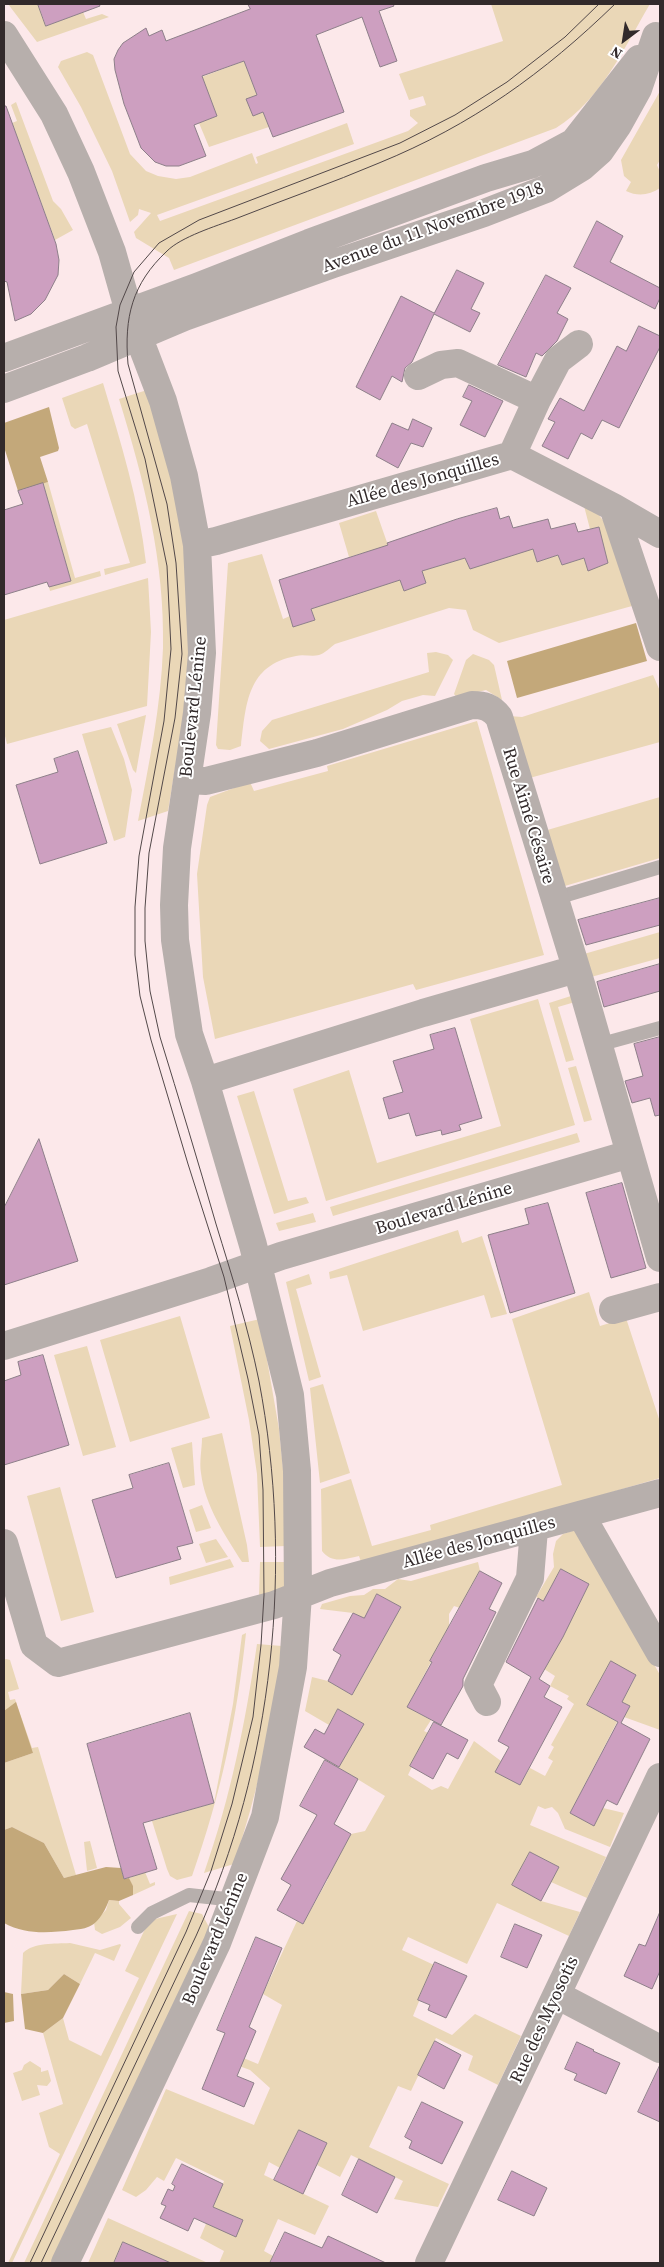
<!DOCTYPE html>
<html>
<head>
<meta charset="utf-8">
<style>
	body { margin:0 }
	#map { position:relative; width:664px; height:2267px; overflow:hidden; background:#fce8ea; font-family:"Source Serif 4",serif }
	canvas { display:block }
	.frame { position:absolute; inset:0; border:5px solid #322a2b; pointer-events:none }
	.north { position:absolute; left:599px; top:15px; width:50px; height:50px; -webkit-text-stroke:4px #fff; paint-order:stroke; rotate:211deg; font-size:14px; font-weight:700; line-height:20px; text-align:center; color:#322a2b }
	.north::after { content:''; display:block; margin:auto; width:18px; height:22px; background:#322a2b; clip-path:polygon(50% 0,100% 100%,50% 72%,0 100%) }
</style>
</head>
<body>
<div id="map">
<canvas width="664" height="2267"></canvas>
<div class="frame"></div>
<div class="north">N</div>
</div>
<script>
const ctx = document.querySelector('canvas').getContext('2d');
ctx.lineJoin = 'round';
function paint(path, color) {
  ctx.fillStyle = color;
  ctx.fill(path, 'evenodd');
}
function stroke(path, color, width, dash) {
  ctx.strokeStyle = color;
  ctx.lineWidth = width;
  ctx.lineCap = dash ? 'butt' : 'round';
  ctx.setLineDash(dash || []);
  ctx.stroke(path);
}
function write(font, color, halo, rows, align = 'center') {
  ctx.font = font + ' "Source Serif 4",serif';
  ctx.lineWidth = 4;
  ctx.setLineDash([]);
  ctx.textBaseline = 'middle';
  ctx.strokeStyle = halo;
  ctx.fillStyle = color;
  for (const [text, x, y, turn = 0] of rows) {
    ctx.save();
    ctx.translate(x, y);
    ctx.rotate((+turn || 0) * Math.PI / 180);
    ctx.textAlign = isNaN(turn) ? turn : align;
    if (halo) ctx.strokeText(text, 0, 0);
    ctx.fillText(text, 0, 0);
    ctx.restore();
  }
}
const green = new Path2D(`
	M8,4H45L39,6L46,26L83,12L86,19L102,14L109,17L37,42Z
	M491,4H650C624,48 601,100 556,128L174,270L169,258L136,238L134,232L151,213L139,209L138,215L130,222L112,171L81,107L58,67L61,61L87,52L93,55L130,154L146,171L158,176L176,179L190,177L252,153L256,164L258,163L256,157L347,123L354,144L157,215L160,221L408,131L418,123L410,116V110L426,105L423,96L409,100L399,74L503,41Z
	M244,61L257,95L247,100L253,115L263,112L269,127L209,147L199,123L217,116L202,77Z
	M660,91V160L657,165L660,172V188C650,195 638,197 626,191L631,182L624,176L621,160Z
	M16,102L53,201L61,209L73,230L55,240L12,123L17,121L11,105Z
	M103,383C121,443 139,501 146,563L105,575L104,569L130,563L87,424L75,429L71,426L62,398Z
	M147,390L172,479L184,540L189,649L186,702L168,811L138,821C149,764 161,706 163,648C165,562 144,480 119,399Z
	M48,482L75,578L100,571L101,576L50,591L49,587L71,581L43,483Z
	M584,506L598,514L606,524L632,606L499,643L473,630L466,610L449,608L335,644C331,647 324,654 319,655C312,657 303,654 296,656C247,665 246,704 241,746L230,750L218,749L216,745L228,563L262,554L283,619L290,616L293,627L315,620L311,609L374,588L363,553L349,557L339,523L376,511L404,591L426,583L422,571L465,558L470,569L533,548L537,562L558,555L562,565L584,558L588,570L608,563L599,527L590,529Z
	M148,578L151,632L147,706L7,744L4,732V620Z
	M436,652L448,655L453,660L435,696L423,695L402,701L387,710L343,729L269,749L260,741L262,731L272,720L429,672L427,653Z
	M473,654L489,660L494,665L502,700L486,690L466,695L458,699L454,694L466,660Z
	M653,675L660,691V742L526,779L509,716L522,717Z
	M146,715L136,773L133,770L117,724Z
	M477,721L544,955L416,990L413,984L215,1039L203,977L197,874L207,805L210,797L250,782L254,791L328,771L327,766Z
	M111,727L124,759L132,790L125,837L114,841L82,734Z
	M660,797V858L558,888L544,831Z
	M660,932V958L591,977L584,954Z
	M574,995L575,1002L558,1007L574,1060L566,1062L549,1003Z
	M538,999L575,1125L326,1201L293,1089L349,1070L377,1163L501,1126L470,1019Z
	M576,1066L592,1120L584,1122L568,1068Z
	M254,1091L288,1201L306,1197L309,1203L274,1214L237,1096Z
	M577,1133L580,1142L333,1216L330,1207Z
	M313,1213L316,1222L279,1231L276,1223Z
	M458,1230L462,1243L482,1236L507,1314L491,1318L484,1295L363,1331L347,1275L330,1279L329,1272Z
	M309,1274L312,1284L296,1289L321,1377L309,1381L286,1282Z
	M589,1292L600,1326L626,1318L660,1422V1478L362,1565L359,1556C345,1559 332,1564 322,1551L321,1489L351,1479L372,1546L431,1530L430,1525L562,1485L512,1319Z
	M180,1316L210,1418L130,1442L100,1340Z
	M260,1319L279,1429L283,1469L286,1546L260,1547L257,1474L249,1420L230,1326Z
	M87,1346L116,1447L83,1456L54,1355Z
	M323,1384L350,1473L320,1483L310,1388Z
	M222,1433L247,1545L249,1562H242C225,1535 205,1506 201,1473C199,1462 202,1449 202,1438Z
	M192,1442L195,1485L183,1488L171,1448Z
	M60,1487L94,1612L61,1621L27,1496Z
	M202,1505L211,1528L196,1532L189,1510Z
	M578,1529L660,1675V1730L624,1717L630,1706L622,1702L636,1676L611,1662L587,1705L617,1722L570,1813L594,1825L603,1808L624,1813L610,1847L565,1829L558,1813L552,1807L545,1809L538,1806L530,1825L606,1857L587,1898L551,1882L559,1867L530,1852L513,1885L541,1901L580,1912L569,1936L497,1903L467,1964L408,1937L402,1950L434,1965L413,2016L452,2035L475,2014L521,2036L498,2085L468,2070L473,2056L436,2038L411,2091L398,2086L369,2147L449,2184L438,2207L394,2199L403,2181L351,2155L340,2177L317,2165L327,2143L299,2130L280,2168L269,2162L264,2175L329,2206L315,2235L278,2219L264,2251L273,2256L270,2263H219L224,2251L200,2238L224,2181L176,2158L164,2181L157,2177L146,2190L136,2197L122,2190L166,2089L254,2125L270,2088L250,2070L220,2059L224,2050L258,2064L282,2005L263,1994L297,1921L303,1924L328,1879L312,1870L332,1868L351,1834L365,1831L385,1796L323,1758L329,1749L364,1724L338,1709L329,1725L305,1711L312,1677L328,1681L352,1695L401,1607L377,1594L364,1618L353,1613L320,1609L322,1604L350,1596L364,1595L373,1589H385L398,1579L411,1581L478,1562L480,1571L460,1608L454,1606L449,1614V1628L407,1707L431,1720L424,1731L428,1733L408,1775L432,1790L441,1786L448,1789L474,1741L501,1761L496,1772L520,1785L530,1768L545,1776L553,1761L548,1758L554,1747L551,1745L574,1704L567,1699L569,1696L550,1686L555,1676L544,1669L589,1584L561,1569L543,1601L536,1597L554,1567L553,1554L556,1541L563,1534Z
	M216,1539L228,1557L206,1563L199,1544Z
	M230,1559L234,1567L170,1585L169,1577Z
	M260,1562H286L285,1587L259,1596Z
	M246,1633C237,1719 221,1794 192,1876L177,1880L170,1876L167,1869L152,1821L214,1803L233,1704L242,1635Z
	M257,1644L282,1646C275,1720 257,1793 234,1864L204,1873C231,1796 245,1724 257,1644Z
	M6,1659L10,1660L19,1689L8,1692L10,1700L15,1699L32,1748L38,1747L76,1875L64,1878L44,1843L12,1827L4,1830V1763L33,1753L4,1749V1660Z
	M90,1841L97,1868L87,1871L84,1842Z
	M145,1872L150,1884L155,1882V1885L133,1895V1887L129,1878Z
	M109,1900L119,1901V1904L131,1918L120,1927L102,1934L95,1930L94,1922L106,1910Z
	M189,1911L202,1914L210,1929L52,2263H24Z
	M177,1914L12,2263H8L60,2154L49,2147L39,2113L63,2104L43,2033L63,2018L69,2040L101,2056L139,1978L125,1971L145,1929L155,1919Z
	M70,1943L100,1950L120,1944L121,1945L114,1961L95,1953L80,1984L64,1974L48,1990L21,1994L23,1953C34,1942 55,1944 70,1943Z
	M30,2061L41,2068V2072L48,2070L51,2081L47,2086L37,2085L40,2095L22,2101L13,2073L22,2070L24,2065Z
	M108,2218L208,2263H167L123,2242L114,2263H88Z`);
const forest = new Path2D(`
	M49,407L59,448L58,451L40,457L48,482L18,491L4,447V423Z
	M636,623L647,661L517,698L507,661Z
	M16,1702L33,1753L4,1763V1711Z
	M12,1827L44,1843L64,1878L106,1867L121,1868L124,1879L129,1878L133,1886V1895L119,1901L109,1900C106,1909 98,1924 88,1927C84,1929 78,1929 73,1930C49,1933 26,1935 4,1923V1830Z
	M64,1974L80,1984L63,2018L43,2033L25,2029L21,1994L48,1990Z
	M4,1992L13,1994L14,2021L4,2023Z`);
const building = new Path2D(`
	M38,4H99L100,6L46,26Z
	M248,4H393L394,6L379,11L397,61L380,67L362,17L316,35L344,112L273,137L263,112L253,116L246,99L257,95L244,61L202,76L217,116L194,125L206,156L179,166H166L155,162L141,148L124,104L115,70L114,59L118,50L123,43L146,28L149,36L162,30L166,41L250,9Z
	M4,106H6L56,244L59,260L58,275L45,300L31,314L15,321L7,282L4,281Z
	M597,221L623,236L610,262L660,288V298L655,309L574,267Z
	M457,270L484,283L471,309L480,313L470,332L434,314L412,362L405,368L402,382L392,376L380,400L356,387L401,296L434,313Z
	M546,275L571,288L557,313L568,319L557,341L542,356L536,353L526,377L498,365Z
	M639,326L660,336V347L619,428L602,420L592,439L581,433L568,459L542,446L555,422L548,419L560,398L584,411L617,346L626,351Z
	M469,385L503,401L485,437L460,425L472,401L463,397Z
	M413,419L432,428L423,447L411,443L398,468L376,456L392,423L408,430Z
	M43,483L71,581L49,587L47,582L4,595V510L23,504L18,491Z
	M497,508L500,519L509,516L513,528L548,519L551,529L575,523L578,532L599,527L608,563L588,571L584,558L562,565L558,555L537,562L533,549L470,569L465,558L422,571L426,583L404,591L400,580L311,609L315,620L293,627L279,580L388,545L387,543L457,519Z
	M78,751L107,843L40,864L16,785L58,772L54,759Z
	M660,898V925L586,945L578,920Z
	M660,964V991L604,1007L597,982Z
	M455,1028L482,1118L459,1125L461,1130L442,1135L441,1130L416,1136L409,1113L389,1119L383,1098L403,1092L393,1061L434,1049L430,1035Z
	M660,1037V1115L655,1116L650,1098L632,1103L625,1081L643,1076L634,1044Z
	M39,1139L78,1261L4,1285V1208Z
	M622,1183L646,1268L611,1278L586,1193Z
	M548,1203L575,1293L510,1313L488,1235L529,1224L525,1209Z
	M43,1355L69,1445L4,1465V1381L21,1375L18,1362Z
	M169,1463L193,1543L177,1547L181,1559L116,1578L92,1500L133,1488L129,1475Z
	M561,1569L589,1584L563,1637L539,1679L550,1686L544,1697L562,1707L520,1785L495,1772L509,1747L498,1741L531,1677L506,1662L538,1598L543,1601Z
	M480,1571L502,1583L489,1609L496,1612L463,1679V1686L441,1725L407,1707L432,1662L430,1661Z
	M377,1594L401,1607L352,1695L328,1681L341,1655L333,1650L353,1613L364,1618Z
	M611,1661L636,1675L622,1702L630,1706L621,1723L650,1739L617,1805L607,1800L594,1826L570,1813L618,1722L587,1705Z
	M338,1709L364,1724L339,1767L304,1747L315,1729L324,1734Z
	M190,1713L214,1803L143,1823L157,1869L124,1879L87,1744Z
	M434,1722L468,1740L458,1759L447,1753L433,1779L410,1766Z
	M325,1760L358,1779L334,1824L351,1834L303,1924L277,1910L291,1885L281,1879L317,1815L300,1806Z
	M530,1852L559,1867L541,1901L512,1885Z
	M660,1912V1971L652,1989L624,1976L639,1944L645,1946Z
	M515,1924L542,1935L527,1968L501,1957Z
	M256,1937L282,1948L249,2027L256,2031L237,2076L254,2083L244,2107L202,2089L225,2033L217,2030Z
	M435,1962L467,1976L446,2018L428,2010L430,2005L418,2000Z
	M435,2041L461,2055L444,2089L418,2075Z
	M577,2042L594,2050L593,2051L620,2063L606,2094L574,2080L577,2074L565,2069Z
	M660,2065V2122L638,2112Z
	M422,2102L463,2122L442,2164L409,2148L412,2141L405,2137Z
	M299,2130L327,2143L303,2194L274,2180Z
	M359,2159L395,2177L377,2213L342,2195Z
	M182,2164L223,2184L213,2207L243,2220L236,2237L194,2218L188,2231L160,2218L166,2206L161,2204L168,2189L173,2191L175,2186L172,2184Z
	M512,2171L547,2188L534,2216L498,2200Z
	M285,2232L322,2248L328,2236L386,2263H270Z
	M123,2242L171,2263H114Z`);
const lane = new Path2D(`
	M553,899L660,867
	M598,1045L660,1028
	M138,1927L152,1913L189,1895L235,1900`);
const street = new Path2D(`
	M4,35L54,114L81,172L112,252L129,312L163,401L184,476L197,545L202,653L197,713L177,848L174,905L175,940L189,1034L205,1081L253,1245L290,1395L297,1471L298,1595L293,1667L265,1817L217,1943L65,2263
	M4,358L197,287L309,243L486,178L533,164L574,142L639,59
	M418,376L441,365L458,363L537,400
	M4,389L87,358L184,317L333,264L484,213L546,189L582,167L600,151L618,125L638,89L656,36
	M512,455L537,400L558,360L579,344
	M613,507L660,534
	M197,545L216,541L512,455L613,507L660,647
	M187,780L206,781L317,753L472,705C484,705 491,707 499,717L582,987L660,1258
	M205,1081L423,1013L576,969
	M613,1310L660,1297
	M4,1346L211,1281L281,1256L630,1154
	M581,1515L660,1653
	M4,1543L34,1645L58,1663L274,1605L330,1583L660,1493
	M487,1702L478,1685L530,1578L534,1529
	M557,1995L660,2049
	M429,2263L660,1777`);
const tram = new Path2D(`
	M30,2263L186,1932L211,1871L232,1804L253,1717L261,1645L264,1595L263,1490L259,1435L248,1379L224,1277L188,1164L151,1040L140,996L135,955V907L139,856L164,721L171,649L167,566L145,459L118,371L116,327L120,305L134,272L159,243L199,220L400,143L455,115L507,82L565,37L599,4
	M41,2263L196,1936C274,1764 294,1565 259,1381C248,1327 232,1276 216,1224C198,1161 179,1099 160,1037L150,991L145,941V908L149,853L175,718L182,654L176,563L167,504L128,364C124,317 132,284 167,251C181,237 216,226 235,219C283,200 332,183 379,163C472,125 544,73 615,4`);
const streetNames = [
	["Avenue du 11 Novembre 1918",433,228,-20],
	["Allée des Jonquilles",423,481,-16],
	["Boulevard Lénine",194,707,-84],
	["Rue Aimé Césaire",528,816,73],
	["Boulevard Lénine",444,1209,-17],
	["Allée des Jonquilles",479,1543,-15],
	["Boulevard Lénine",216,1939,-67],
	["Rue des Myosotis",545,2020,-65]
];
paint(green, '#ead7b7');
paint(forest, '#c3a87a');
paint(building, '#cd9fc0');
stroke(building, '#8d7f89', 1);
stroke(lane, '#b7afac', 14);
stroke(street, '#b7afac', 28);
stroke(tram, '#524849', 1);
write('18px', '#322a2b', '#fff', streetNames);
</script>
</body>
</html>
